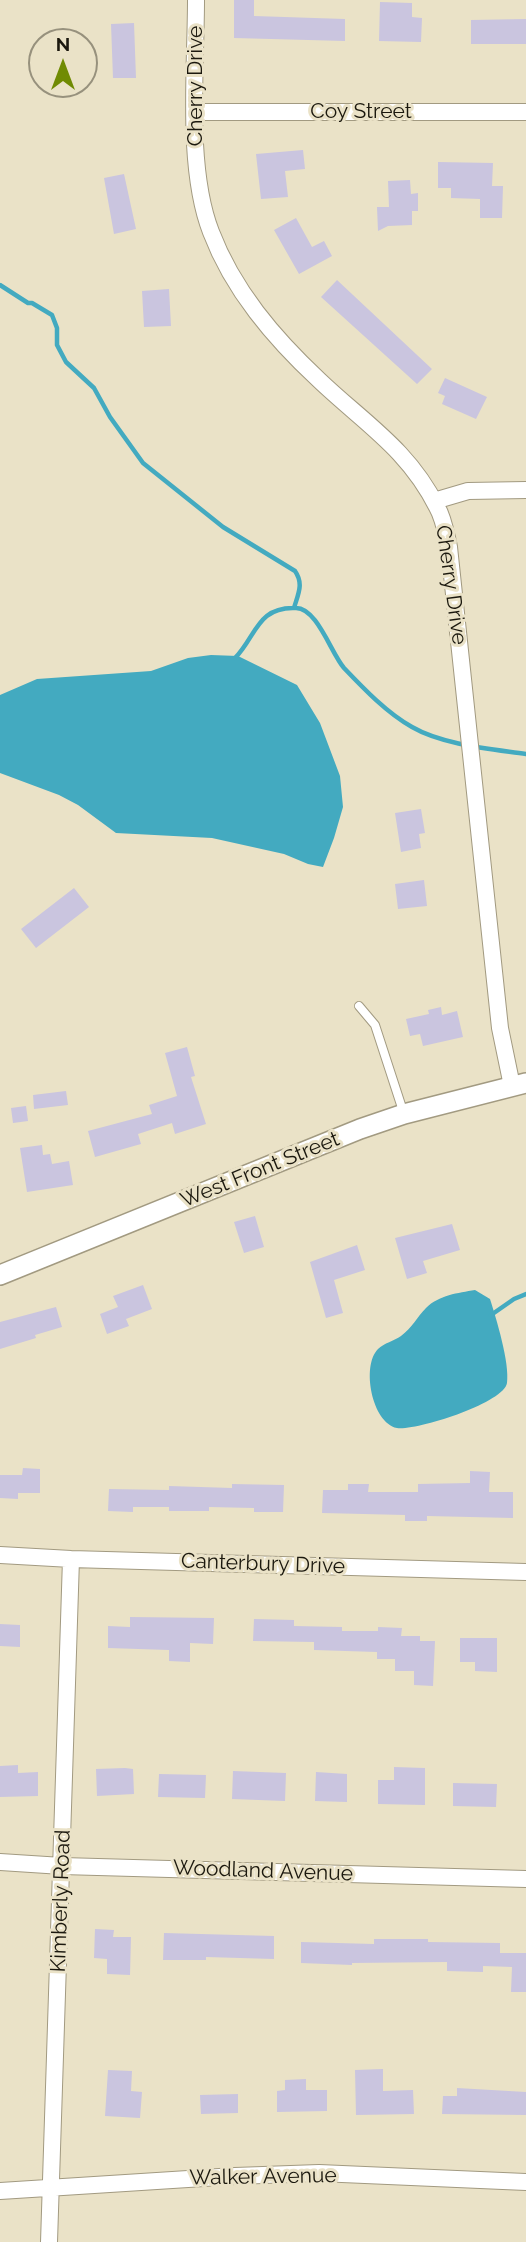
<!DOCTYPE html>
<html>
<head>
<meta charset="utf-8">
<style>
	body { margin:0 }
	#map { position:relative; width:526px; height:2242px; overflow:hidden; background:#eae2c7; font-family:Raleway,sans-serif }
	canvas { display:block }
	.north { position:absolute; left:28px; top:28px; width:70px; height:70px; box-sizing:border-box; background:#eae2c7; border:2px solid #97917d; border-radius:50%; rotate:0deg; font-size:19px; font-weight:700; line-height:28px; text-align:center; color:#1b180e }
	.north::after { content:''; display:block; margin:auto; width:24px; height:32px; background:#708b03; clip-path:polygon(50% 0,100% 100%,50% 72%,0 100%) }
</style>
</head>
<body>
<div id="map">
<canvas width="526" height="2242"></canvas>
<div class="north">N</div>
</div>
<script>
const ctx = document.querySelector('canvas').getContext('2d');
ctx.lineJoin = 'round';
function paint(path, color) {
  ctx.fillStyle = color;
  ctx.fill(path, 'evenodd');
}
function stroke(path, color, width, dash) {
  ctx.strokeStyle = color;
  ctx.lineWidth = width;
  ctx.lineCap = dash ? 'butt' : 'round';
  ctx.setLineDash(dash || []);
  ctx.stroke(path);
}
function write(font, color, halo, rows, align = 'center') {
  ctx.font = font + ' Raleway,sans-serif';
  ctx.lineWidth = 6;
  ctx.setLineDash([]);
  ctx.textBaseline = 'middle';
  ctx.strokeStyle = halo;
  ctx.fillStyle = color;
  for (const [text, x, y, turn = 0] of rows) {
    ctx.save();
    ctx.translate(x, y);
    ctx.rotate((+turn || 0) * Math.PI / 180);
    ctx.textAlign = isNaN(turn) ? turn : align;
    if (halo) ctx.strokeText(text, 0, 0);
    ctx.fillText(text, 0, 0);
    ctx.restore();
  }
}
const water = new Path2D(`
	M211,655L238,656L297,685L320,723L340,776L343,807L334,838L323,867L308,864L284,854L212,838L116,833L78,805L59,795L0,773V695L37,679L151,671L188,658Z
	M475,1290L490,1299C496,1318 510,1363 507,1383C504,1403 416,1431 397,1428C372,1423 361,1366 378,1349C384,1343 394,1341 401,1336C412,1328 417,1317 426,1308C439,1295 458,1293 475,1290Z`);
const stream = new Path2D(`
	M0,285L28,303H32L52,315L57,328V345L66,362L94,388L110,417L143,463L223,527L295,571C304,584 298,594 294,608
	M235,658C256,637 257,606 296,608C317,608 331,653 344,668C364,689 387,713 412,727C443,745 492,749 526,754
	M491,1315L514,1299L526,1294`);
const building = new Path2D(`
	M234,0H254V16L345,19V41L234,38Z
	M380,2L412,3V17L422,18L421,42L379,41Z
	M526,19V44H471V20Z
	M134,23L136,78H113L111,24Z
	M303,150L305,169L285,171L288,197L261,199L256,154Z
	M438,162L493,163L492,186H503L502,218H480V199L451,198V188H438Z
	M124,174L136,229L114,234L104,178Z
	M410,180L411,194L418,193V211H412V225L388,226L378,231L377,207H389L388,181Z
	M296,218L312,247L324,241L332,256L299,274L274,230Z
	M337,280L432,369L417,384L321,297Z
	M169,289L171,326L144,327L142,291Z
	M445,378L487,397L476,419L442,404L445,396L438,393Z
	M421,809L425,833L419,834L421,848L401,852L395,813Z
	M424,880L427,906L398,909L395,884Z
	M74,888L89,907L36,948L21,929Z
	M441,1007L442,1015L457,1011L463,1037L423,1046L420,1034L410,1036L406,1019L429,1014L428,1010Z
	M187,1047L195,1076L191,1077L206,1124L175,1134L172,1123L138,1134L141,1144L95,1157L88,1131L152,1114L149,1105L177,1096L165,1053Z
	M66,1091L68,1105L34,1109L33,1095Z
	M26,1106L28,1121L13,1123L11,1108Z
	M42,1145L43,1155L50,1154L52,1164L69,1161L73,1185L27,1192L20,1148Z
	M255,1216L264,1247L244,1253L234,1222Z
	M452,1224L460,1250L423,1261L427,1273L407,1279L395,1238Z
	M357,1245L365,1270L334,1280L343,1313L326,1318L310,1262Z
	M143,1285L152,1309L126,1319L129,1326L107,1334L100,1314L118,1307L113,1296Z
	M56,1307L62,1327L35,1335L36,1338L0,1349V1322Z
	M23,1468L40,1469V1493H18V1499L0,1498V1475H22Z
	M470,1471L490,1472L489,1492H513V1518L427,1516V1521H405V1515L322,1513L323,1490H348V1484H369L368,1492H418V1484L470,1483Z
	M232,1484L284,1485L283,1512H254V1508L209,1507V1511H169V1507H133V1512L108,1511L109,1489L169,1490V1486L232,1488Z
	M130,1617L214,1618L213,1644L190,1643V1662L169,1661V1650L108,1648V1626L130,1627Z
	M254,1619L294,1620V1626L342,1627V1631H378V1627L402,1628L401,1636H420V1641H435L433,1686L414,1685V1671H395V1659H377V1652L314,1650V1642L253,1641Z
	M0,1624L20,1625V1647L0,1646Z
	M460,1638H497V1672L475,1671V1662H460Z
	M18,1765V1773L38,1772V1796L0,1797V1766Z
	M394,1767L425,1768V1805L378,1804V1780H394Z
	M125,1768L133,1769L134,1794L97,1796L96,1769Z
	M233,1771L286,1773L285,1801L232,1799Z
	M316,1772L347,1774V1802L315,1801Z
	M159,1774L206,1775L205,1798L158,1797Z
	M453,1783L497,1784L496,1807L453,1806Z
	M95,1929L114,1930L113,1937H131L130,1975L107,1974V1959L94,1958Z
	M164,1933L274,1936V1959L206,1957V1960H163Z
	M374,1939H428V1942L500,1943V1953H526V1992H511L512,1967L483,1966V1972L447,1971V1962L352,1963V1965L301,1963V1942L374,1944Z
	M383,2069V2091L413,2090L414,2114L356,2115L355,2070Z
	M108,2070L132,2071L131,2091L142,2092L140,2118L105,2116Z
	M306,2079V2090H327V2111L277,2112V2091L285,2090V2080Z
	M457,2088L526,2092V2115L442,2114L443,2096H457Z
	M238,2094V2113L201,2114L200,2095Z`);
const service = new Path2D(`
	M359,1006L375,1025L404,1114`);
const minor = new Path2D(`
	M196,0C196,69 186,168 211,232C233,290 274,338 319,380C364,423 408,449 437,507C444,519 446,534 449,547L500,1028L512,1086
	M195,112H526
	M434,501L468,491L526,490
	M0,1555L71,1559L526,1572
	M0,1862L62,1866L526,1879
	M0,2191L235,2176L319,2173L526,2182
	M49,2242L71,1559`);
const tertiary = new Path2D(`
	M0,1275L360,1129L404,1114L526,1083`);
const streetNames = [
	["Cherry Drive",196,86,-90],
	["Coy Street",361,112],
	["Cherry Drive",451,585,82],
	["West Front Street",260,1170,-22],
	["Canterbury Drive",263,1564,2],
	["Woodland Avenue",263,1871,2],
	["Kimberly Road",61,1901,-88],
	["Walker Avenue",263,2177,-1]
];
paint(water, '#43aac0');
stroke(stream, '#43aac0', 4.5);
paint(building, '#cac5df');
stroke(service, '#a29a81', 10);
stroke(minor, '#a29a81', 18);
stroke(tertiary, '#a29a81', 22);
stroke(service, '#fff', 8);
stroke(minor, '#fff', 16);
stroke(tertiary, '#fff', 19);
write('21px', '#1b180e', '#eae2c7', streetNames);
</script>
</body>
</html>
